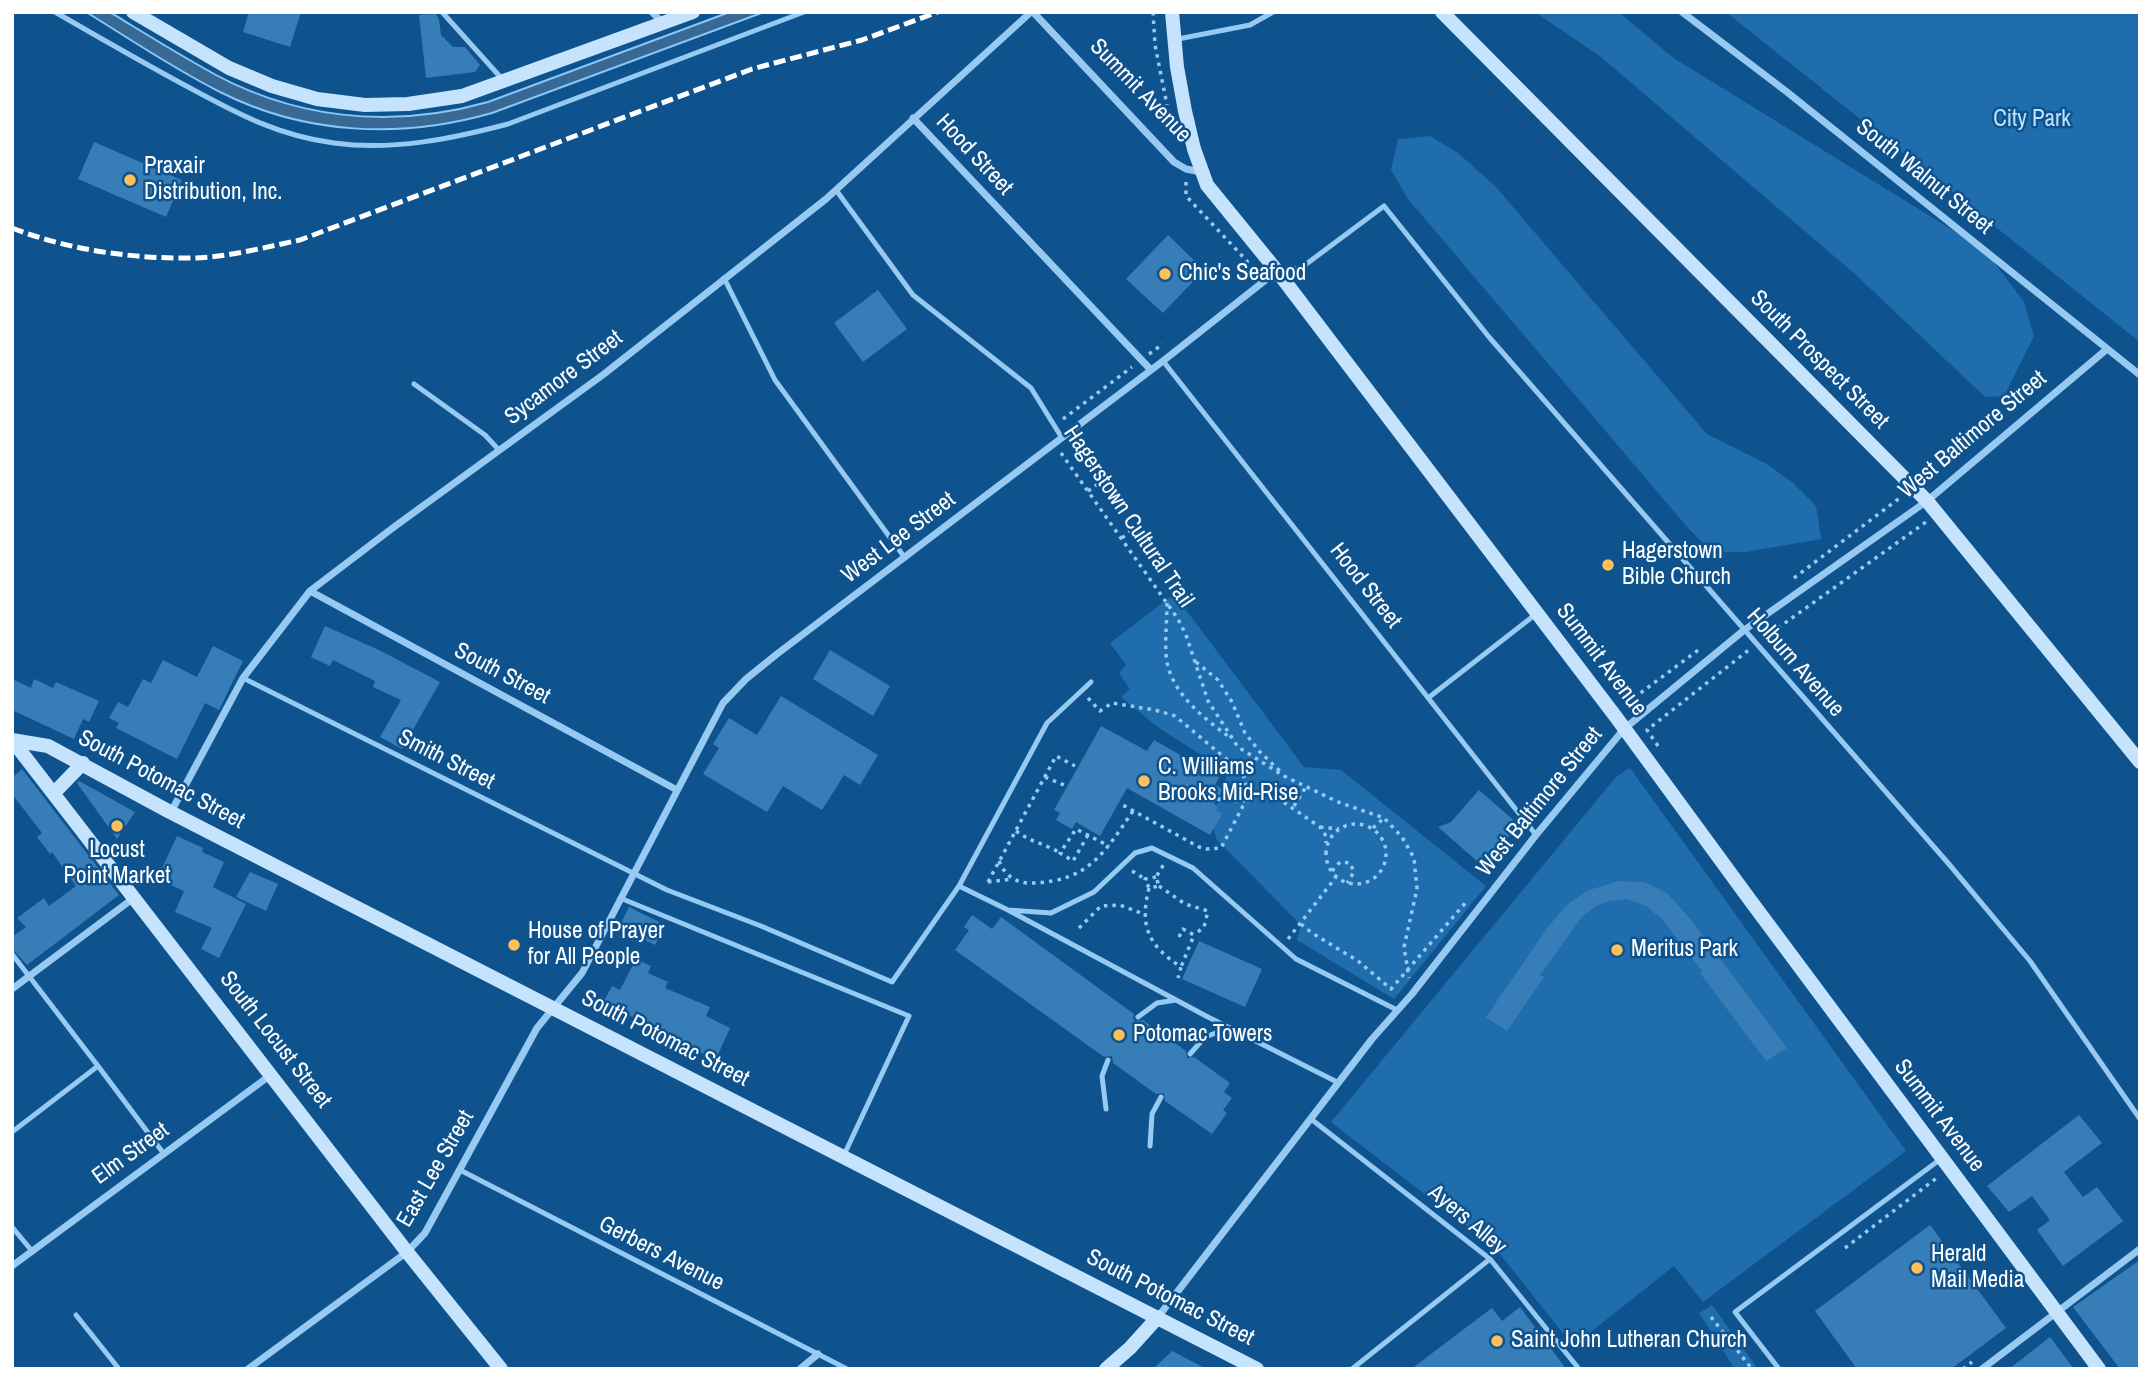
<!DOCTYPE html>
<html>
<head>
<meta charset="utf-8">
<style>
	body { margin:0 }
	#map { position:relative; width:2152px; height:1381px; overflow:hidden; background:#0f538e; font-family:"Archivo Narrow",sans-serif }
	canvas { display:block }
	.frame { position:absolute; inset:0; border:14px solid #fff; pointer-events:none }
</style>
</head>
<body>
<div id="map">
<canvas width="2152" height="1381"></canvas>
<div class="frame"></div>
</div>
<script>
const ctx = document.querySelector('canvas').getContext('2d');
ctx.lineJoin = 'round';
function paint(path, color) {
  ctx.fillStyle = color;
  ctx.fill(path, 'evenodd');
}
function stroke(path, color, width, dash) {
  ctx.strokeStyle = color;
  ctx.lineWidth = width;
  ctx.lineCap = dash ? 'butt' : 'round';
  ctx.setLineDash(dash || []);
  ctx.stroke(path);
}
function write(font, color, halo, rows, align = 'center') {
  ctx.font = font + ' "Archivo Narrow",sans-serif';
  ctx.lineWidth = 5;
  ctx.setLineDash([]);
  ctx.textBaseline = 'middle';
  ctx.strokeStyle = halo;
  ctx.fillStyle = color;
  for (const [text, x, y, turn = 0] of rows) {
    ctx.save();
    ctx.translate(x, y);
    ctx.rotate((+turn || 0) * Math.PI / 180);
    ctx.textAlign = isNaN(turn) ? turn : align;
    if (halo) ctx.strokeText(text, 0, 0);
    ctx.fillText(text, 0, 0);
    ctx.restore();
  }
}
const green = new Path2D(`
	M1535,12L1621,14L1672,57L1985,250L2024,302L2034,336L2004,396L1985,397L1855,274L1601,57Z
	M1726,12H2140V342Z
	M1430,136L1458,153L1495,186L1707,434L1767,464L1793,483L1816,506L1821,539L1746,552H1712L1689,529L1408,199L1391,170L1398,139Z
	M1174,594L1304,767L1341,770L1486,886L1394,999L1297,940L1301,925L1217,840L1211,822L1228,772L1159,728L1121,697L1130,689L1119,673L1126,665L1110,643Z
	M1630,768L1906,1151L1703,1302L1674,1266L1573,1346L1496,1249L1331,1122L1616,777Z
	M1712,1305L1758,1369H1735L1699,1313Z`);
const water = new Path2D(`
	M86,12C93,12 101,11 108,12C115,14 124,21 131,25C154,39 177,53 200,66C289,119 389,130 488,102L730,12H764L492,113C401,139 305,135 220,92C174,69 130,39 86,12Z`);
const building = new Path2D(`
	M249,12H301L290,47L243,32Z
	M436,14L439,20L441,35L453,47H465L480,65L475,72L426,78L419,15Z
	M94,142L182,180L166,217L78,179Z
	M1168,235L1204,270L1163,313L1126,279Z
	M878,290L907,329L863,362L834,323Z
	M325,626L379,650L440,682L402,749L380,737L401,700L373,687L375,681L333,660L330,666L311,657Z
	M213,646L243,661L219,710L205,703L177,759L116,728L119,723L109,718L118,702L128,707L143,679L151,683L163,660L197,677Z
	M830,650L890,686L873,716L813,679Z
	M12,679L31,688L34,679L53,688L56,682L99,701L89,722L83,719L74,739L12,710Z
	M781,696L878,755L860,785L844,775L822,810L783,786L767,812L703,774L719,748L713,744L729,718L757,735Z
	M1101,726L1147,751L1154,740L1219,777L1215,785L1223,789L1214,804L1218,806L1216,811L1222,814L1210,835L1127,788L1100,836L1076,822L1072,829L1056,820L1060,813L1054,810Z
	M22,769L119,895L27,965L12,949V937L26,927L17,918L44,898L49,906L76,886L52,852L50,854L37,837L42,833L12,794V778Z
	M79,781L135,812L117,839L77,783Z
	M1479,790L1518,824L1485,868L1438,827L1451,822Z
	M177,836L203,848L202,852L224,862L213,887L246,904L219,958L201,949L212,928L175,912L184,891L157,879Z
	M250,872L278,884L266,911L236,897Z
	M1619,881L1644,882L1667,893L1693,922L1787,1048L1766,1061L1700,973L1702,971L1663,920L1646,906L1627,899L1608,901L1596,906L1582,917L1540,975L1544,977L1507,1031L1486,1017L1548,927L1566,906L1586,891Z
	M629,907L665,925L655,945L619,927Z
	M972,915L992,929L1001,917L1134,1014L1133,1018L1135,1021L1143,1020L1186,1051L1187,1058L1194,1057L1230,1083L1224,1092L1232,1098L1223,1110L1227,1113L1212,1134L1165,1101L1164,1093L1156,1094L1113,1063L1112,1056L1104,1057L955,950L969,930L964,927Z
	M1199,941L1262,969L1245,1007L1182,979Z
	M636,959L651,966L648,973L668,982L665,988L710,1007L706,1016L730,1028L716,1059L646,1030L649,1025L603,1003L612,986L620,990Z
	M2079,1115L2102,1143L2064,1172L2083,1197L2097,1187L2123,1221L2063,1266L2037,1230L2050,1220L2032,1196L2009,1212L1987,1186Z
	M1930,1225L2006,1328L1951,1369H1857L1815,1311Z
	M2140,1260V1369H2120L2073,1307Z
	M1520,1307L1566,1369H1411L1492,1308L1502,1321Z
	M2050,1337L2074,1369H2009Z
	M1172,1351L1207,1369H1153Z`);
const path = new Path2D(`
	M1153,12L1155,45L1167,105
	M1186,182V196L1247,261L1248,274L1243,281
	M1149,354L1163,344
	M1063,419L1132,367
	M1061,453L1178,619L1186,635L1208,701L1238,747L1284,776L1338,802L1384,818L1402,837L1414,858L1417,889L1404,947L1409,978
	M1088,491L1105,479
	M1122,538L1138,525
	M1794,578L1901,497
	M1167,603C1167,620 1165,637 1166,654C1168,690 1201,716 1228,736
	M1764,638L1926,522
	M1196,662L1218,680L1232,702L1245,733L1260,752L1282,773
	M1088,698L1100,711L1112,703L1155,710L1175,716L1243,773L1249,800L1243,806L1221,848L1207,849L1199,847L1119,803
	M1627,703L1701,648
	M1658,746L1647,730L1750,649
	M1045,777L1064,785
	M1217,799L1237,801L1279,799L1320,827L1326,836V843
	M1294,806L1306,787
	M1326 854a30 30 0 1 1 60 0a30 30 0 1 1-60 0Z
	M1320,827L1339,829
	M1373,828L1384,818
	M1016,831C1030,842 1046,844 1060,853
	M1088,835L1073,861L1060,853L1076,829L1109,846
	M999,861C1005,876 1017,884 1033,883C1089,881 1104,853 1133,811
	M1132,871L1145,879
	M1332,871L1340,862L1350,863L1354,872L1347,883
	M1156,877L1145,879L1149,888L1159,886L1156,877L1164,864
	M988,882L1056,756L1075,766
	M988,882L1012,879
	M1159,886L1185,904L1208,911L1204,927L1194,935
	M1149,888C1139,927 1149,946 1181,967L1178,978
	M1301,924L1312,933L1358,961L1391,989L1467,901
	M1079,928L1101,906L1120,905L1146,915
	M1179,937L1183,929L1194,935L1181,967
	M1288,939L1336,877
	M1845,1248L1938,1177
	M1711,1317L1752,1369
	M1963,1369L1972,1362`);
const lane = new Path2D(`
	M55,12C100,38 145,64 190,88C238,114 279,136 334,143C393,151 451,139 508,124L804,12
	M442,12L503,80
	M1178,39L1250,25L1273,12
	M836,190L913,295L1031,388L1062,438
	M1281,271L1301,268L1384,206L1489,337L1948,863L2030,961L2140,1119
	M724,278L775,380L905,558
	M1163,361L1536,835
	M414,384L485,435L499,450
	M243,678L667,890L761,926L892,982L959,886L1047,723L1091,682
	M1428,698L1536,614
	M959,886L1008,910L1206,1016L1339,1083
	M620,898L909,1016L844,1155
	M1008,910L1051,913L1094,892L1135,853L1152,848L1193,868L1296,959L1397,1010
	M12,954L98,1066
	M1138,1017L1157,1003L1176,1000
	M1190,1054L1205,1037L1229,1028
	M1106,1109L1102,1076L1108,1060
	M1311,1119L1490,1259L1579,1369
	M12,1132L98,1066L164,1154
	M1150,1146L1152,1114L1161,1097
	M460,1170L847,1369
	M12,1227L32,1251
	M76,1315L119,1369
	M1352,1369L1490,1259
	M1779,1369L1735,1312L1942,1158`);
const street = new Path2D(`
	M652,12L663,23
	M1033,12L1174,162L1186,169L1201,172
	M1682,12L1787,92L2140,375
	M913,118L1151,370
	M310,591L677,790
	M171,812L243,678L310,591L394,527L604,374L826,199L1031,12
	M12,989L135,897
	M12,1266L272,1074
	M1158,1317L1372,1039L1412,994L1536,835L1624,729L1743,631L1927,501L2107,349
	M248,1369L407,1252L425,1233L537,1028L582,973L723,703L746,679L777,654L1163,361L1277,271
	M800,1369L818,1354
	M1982,1369L2140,1249`);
const secondary = new Path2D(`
	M133,12L229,68L272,86L317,99L365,105L408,104L462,96L693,12
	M1172,12L1177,67L1185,111L1194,149L1207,185L1277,271L1616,717L1750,900L2099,1369
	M1442,12L1927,501L2140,762
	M12,740L48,746L170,812L1257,1369
	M12,740L407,1252L501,1369
	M55,792L83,763
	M1106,1369L1130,1348L1158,1317`);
const rail = new Path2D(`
	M12,228C69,250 132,259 193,258C229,257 266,247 300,240L752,69L862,40L938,12`);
const markers = [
	[130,180,7,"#ffbf59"],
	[1165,274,7,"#ffbf59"],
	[1608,565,7,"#ffbf59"],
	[1144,781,7,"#ffbf59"],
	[117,826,7,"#ffbf59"],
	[514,945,7,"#ffbf59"],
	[1617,950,7,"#ffbf59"],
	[1119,1035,7,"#ffbf59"],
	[1917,1268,7,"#ffbf59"],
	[1497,1341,7,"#ffbf59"]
];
const streetNames = [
	["Summit Avenue",1140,91,46],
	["Hood Street",974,155,47],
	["South Walnut Street",1924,177,39],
	["South Prospect Street",1819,360,45],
	["Sycamore Street",564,378,-37],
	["West Baltimore Street",1973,435,-40],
	["Hagerstown Cultural Trail",1128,517,56],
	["West Lee Street",899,538,-37],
	["Hood Street",1365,586,52],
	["Summit Avenue",1601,660,53],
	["Holburn Avenue",1795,663,49],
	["South Street",502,674,28],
	["Smith Street",446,760,27],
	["South Potomac Street",161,780,28],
	["West Baltimore Street",1540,802,-51],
	["South Potomac Street",665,1039,27],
	["South Locust Street",275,1040,52],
	["Summit Avenue",1939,1116,53],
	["Elm Street",131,1154,-36],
	["East Lee Street",436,1169,-60],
	["Ayers Alley",1467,1220,40],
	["Gerbers Avenue",661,1254,27],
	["South Potomac Street",1170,1298,27]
];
const parkNames = [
	["City Park",2032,120]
];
const poiNames = [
	["Praxair",144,167],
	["Distribution, Inc.",144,193],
	["Chic's Seafood",1179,274],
	["Hagerstown",1622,552],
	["Bible Church",1622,578],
	["C. Williams",1158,768],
	["Brooks Mid‐Rise",1158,794],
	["Locust",117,851,"center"],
	["Point Market",117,877,"center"],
	["House of Prayer",528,932],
	["for All People",528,958],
	["Meritus Park",1631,950],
	["Potomac Towers",1133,1035],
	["Herald",1931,1255],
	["Mail Media",1931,1281],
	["Saint John Lutheran Church",1511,1341]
];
paint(green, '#206dad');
paint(water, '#376994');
stroke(water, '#88c6f7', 2);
paint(building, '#377db8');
stroke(path, '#97caf3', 3.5, [3.5, 5]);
stroke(lane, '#97caf3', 5);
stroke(street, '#97caf3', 7);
stroke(secondary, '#c6e3fd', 14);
stroke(rail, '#fff', 5, [12, 5]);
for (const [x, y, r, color] of markers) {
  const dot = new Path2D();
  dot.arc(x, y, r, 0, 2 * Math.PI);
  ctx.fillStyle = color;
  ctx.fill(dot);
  stroke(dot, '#0f538e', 2.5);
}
write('23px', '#fff', '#0f538e', streetNames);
write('23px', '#bee1fe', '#0f538e', parkNames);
write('23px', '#fff', '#0f538e', poiNames, 'left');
</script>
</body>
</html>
